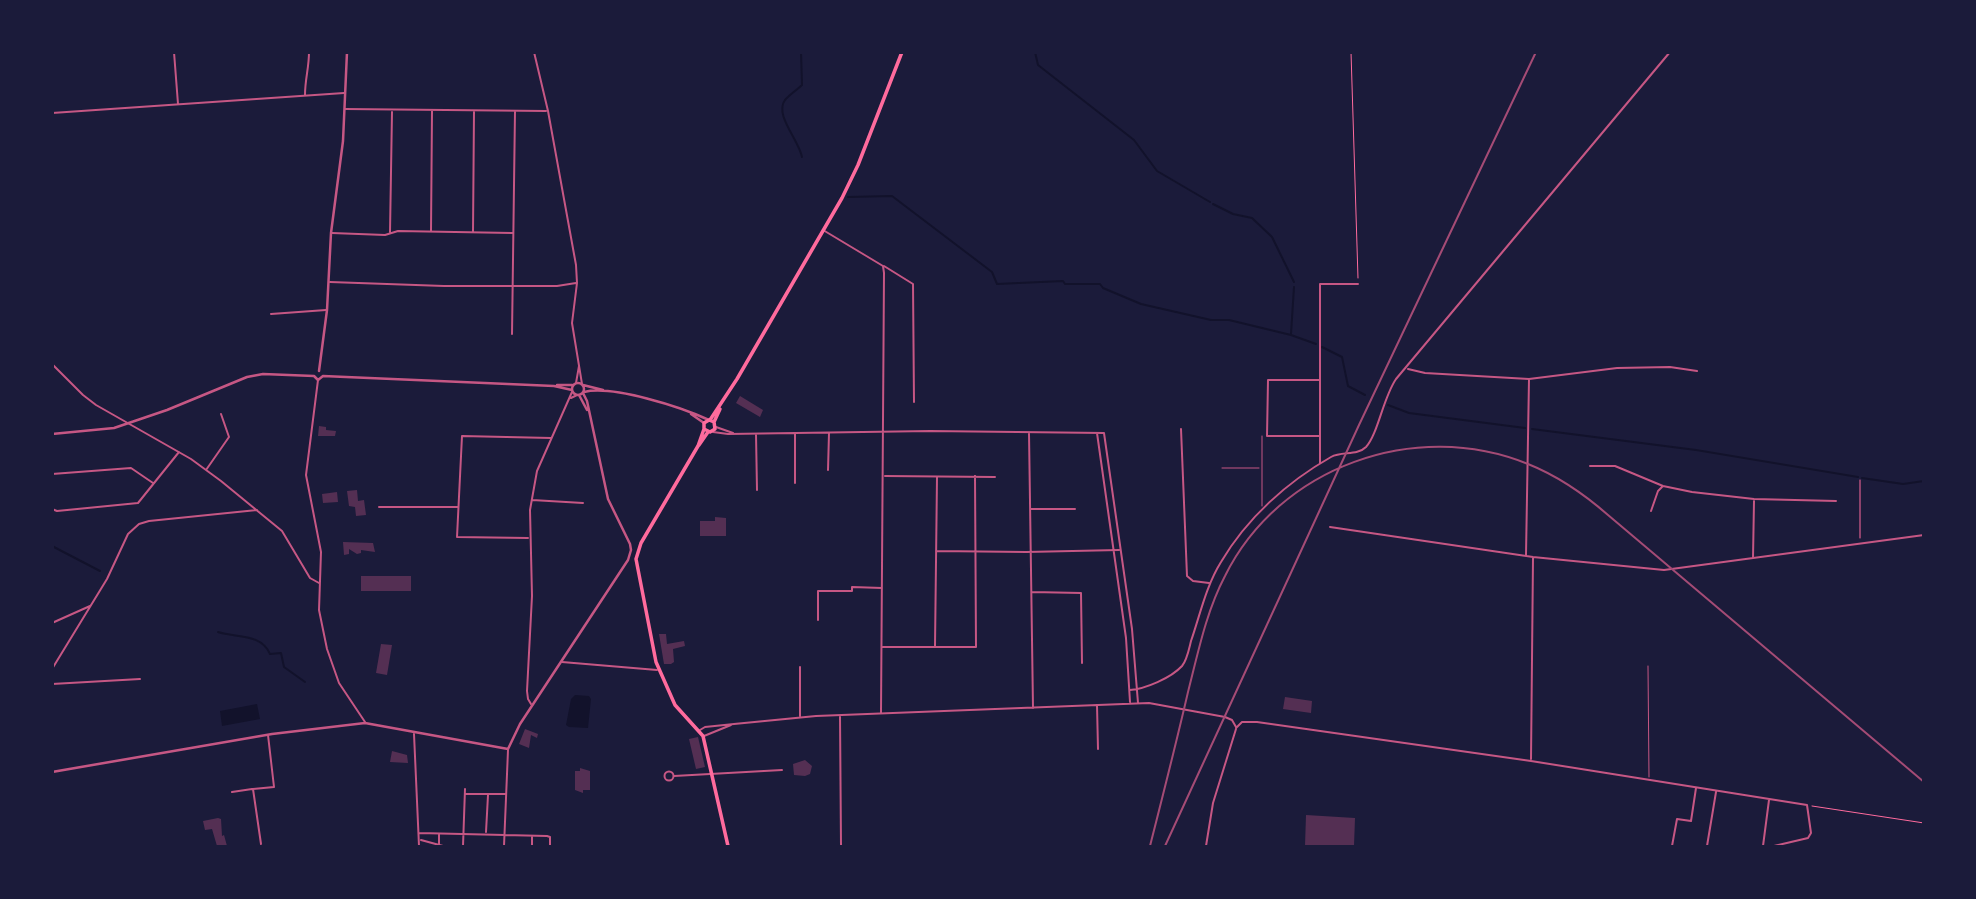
<!DOCTYPE html>
<html>
<head>
<meta charset="utf-8">
<style>
	body { margin:0 }
	#map { position:relative; width:1976px; height:899px; overflow:hidden; background:#1b1b3a; font-family:"IBM Plex Sans",sans-serif }
	canvas { display:block }
	.frame { position:absolute; inset:0; border:54px solid #1b1b3a; pointer-events:none }
</style>
</head>
<body>
<div id="map">
<canvas width="1976" height="899"></canvas>
<div class="frame"></div>
</div>
<script>
const ctx = document.querySelector('canvas').getContext('2d');
ctx.lineJoin = 'round';
function paint(path, color) {
  ctx.fillStyle = color;
  ctx.fill(path, 'evenodd');
}
function stroke(path, color, width, dash) {
  ctx.strokeStyle = color;
  ctx.lineWidth = width;
  ctx.lineCap = dash ? 'butt' : 'round';
  ctx.setLineDash(dash || []);
  ctx.stroke(path);
}
const water = new Path2D(`
	M575,695L589,696L591,699L588,728L569,727L566,725L571,699Z
	M257,704L260,719L222,726L220,711Z`);
const stream = new Path2D(`
	M801,52L802,85C797,90 790,94 785,100C774,115 799,140 802,157
	M1035,52L1038,65L1134,140L1157,171L1210,202
	M848,197L892,196L992,272L997,284L1063,281L1065,284H1100L1103,288L1141,304L1211,320H1229L1291,335L1316,344
	M1213,204L1233,214L1252,218L1272,237L1294,282
	M1291,334L1294,287
	M1322,347L1342,357L1348,386L1365,395
	M1388,405L1409,413L1525,428
	M1532,429L1696,450L1858,477
	M1862,478L1903,484L1924,481
	M52,546L100,571
	M218,632C236,638 261,633 270,654L281,653L284,667L305,682`);
const building = new Path2D(`
	M740,396L763,410L760,417L736,403Z
	M319,426L326,427V430L336,431L335,436H318Z
	M357,490L358,501L364,500L366,515L356,516L355,507L349,506L347,491Z
	M337,492L338,502L323,503L322,494Z
	M715,517L726,518V536H700V521H715Z
	M343,542L373,543L375,552L361,550V553L357,554L349,549V554L344,555Z
	M361,576H411V591H361Z
	M659,634H666L667,644L684,641L685,646L673,649L674,662L671,664H664Z
	M381,644L392,645L387,675L376,673Z
	M1285,697L1312,701L1311,713L1283,709Z
	M525,729L538,734L537,738L531,735L529,748L519,744Z
	M698,737L705,767L696,769L689,739Z
	M392,751L407,755L408,763L390,762Z
	M805,760L812,766L810,774L805,776L794,775L793,764Z
	M580,768L590,771V790H583V793L575,790V771H580Z
	M1306,815L1355,818L1354,846H1305Z
	M218,818L221,819L222,836L224,835L227,846H217L212,829L205,830L203,821Z`);
const path = new Path2D(`
	M1351,52L1358,278
	M1860,480V538
	M1812,806L1924,823`);
const service = new Path2D(`
	M1262,436V506
	M1222,468H1259
	M1648,666L1649,777`);
const minor = new Path2D(`
	M174,52L178,104
	M534,52L548,111L576,265L577,283L572,323L582,384
	M305,95C305,79 309,68 309,52
	M345,109L546,111
	M52,113L344,93
	M823,230L883,266L884,273L881,712
	M431,231L432,111
	M390,232L392,112
	M473,232L474,111
	M332,233L385,235L398,231L512,233
	M884,266L913,284L914,402
	M330,282L444,286H557L576,283
	M271,314L326,310
	M512,334L515,111
	M52,364L83,395L96,405L191,459L221,481L282,531L310,578L319,583
	M1408,369L1425,373L1529,379L1617,368L1670,367L1697,371
	M318,380L306,475L321,552L319,610L327,649L339,683L365,722
	M576,383L579,366
	M571,398L577,395
	M716,427L733,433
	M1181,429L1187,576L1193,581L1209,583
	M713,432L728,434L930,431L1104,433L1132,629L1138,703
	M1029,433L1033,708
	M1097,433L1126,638L1130,702
	M756,434L757,490
	M1319,436H1267L1268,380H1320
	M1320,463V284H1358
	M1590,466H1615L1663,486L1692,492L1754,499L1836,501
	M206,470L229,437L221,414
	M828,470L829,433
	M52,474L131,468L153,483
	M885,476L995,477
	M795,483V433
	M532,500L583,503
	M379,507H458
	M52,509L57,511L138,503L179,452
	M1031,509H1075
	M1651,511L1658,491L1662,487
	M1330,527L1533,557L1664,570L1924,535
	M528,538L457,537L462,436L551,438
	M936,551L1026,552L1119,550
	M1526,555L1529,379
	M1753,558L1754,501
	M1032,592L1081,593L1082,663
	M818,620V591H852V587L882,588
	M52,623L90,606
	M935,646L937,477
	M883,647H976L975,476
	M562,662L657,670
	M800,667V716
	M52,669L107,579L128,534L139,524L149,521L257,510
	M52,684L140,679
	M1130,690C1145,689 1171,678 1182,666C1187,660 1189,649 1191,641C1200,615 1206,586 1221,562C1247,518 1287,482 1331,457C1342,451 1357,456 1366,447C1378,434 1383,398 1396,379L1670,52
	M531,704L528,699L527,691L532,596L530,510L537,471L572,392
	M1097,705L1098,749
	M840,716L841,846
	M1236,728L1242,722H1257L1531,761L1807,805L1811,833L1808,838L1774,846
	M700,730L705,727L734,724L816,716L1149,703L1225,717L1232,720L1236,727
	M414,734L419,846
	M704,736L731,725
	M1531,759L1533,558
	M664.5 776a4.5 4.5 0 1 1 9 0a4.5 4.5 0 1 1-9 0Z
	M674,776L782,770
	M232,792L252,789
	M466,794H506
	M486,832L488,795
	M419,833L547,836L550,837V846
	M439,834V845
	M421,840L443,846
	M261,844L253,789L274,787L268,735
	M463,846L465,789
	M504,846L508,750
	M532,846V837
	M1206,846L1213,803L1236,729
	M1672,846L1677,819L1691,821L1696,788
	M1707,846L1716,792
	M1763,846L1769,800`);
const tertiary = new Path2D(`
	M319,371L327,310L331,233L343,141L347,52
	M314,376L318,380L323,376
	M323,376L554,386L572,390
	M572 389a6 6 0 1 1 12 0a6 6 0 1 1-12 0Z
	M557,385H572
	M583,385L603,390
	M584,392C613,385 681,407 709,420
	M579,395L587,410
	M691,414L704,423
	M52,434L114,428L167,410L247,377L263,374L314,376
	M52,772L272,734L365,723L508,749L520,724L628,560L631,550L630,544L608,499L587,401L583,393`);
const primary = new Path2D(`
	M710,420L737,379L842,198L858,165L902,52
	M714,422L709,420L704,423V429L698,446L641,543L636,559L656,662L675,705L703,736L728,846
	M704,429L710,432L715,429L714,422L720,409
	M699,445L708,432`);
const rail = new Path2D(`
	M1150,846C1163,795 1176,744 1188,692C1198,653 1206,612 1225,576C1279,467 1415,418 1528,464C1558,476 1584,494 1608,515L1924,782
	M1165,846L1359,425L1536,52`);
paint(water, '#12122b');
stroke(stream, '#12122b', 2);
paint(building, '#542f53');
stroke(path, '#ff6b9d', 1);
stroke(service, '#c65784', 1);
stroke(minor, '#c65784', 2);
stroke(tertiary, '#c65784', 2.5);
stroke(primary, '#ff6b9d', 3.5);
stroke(rail, '#a44b75', 2);
</script>
</body>
</html>
